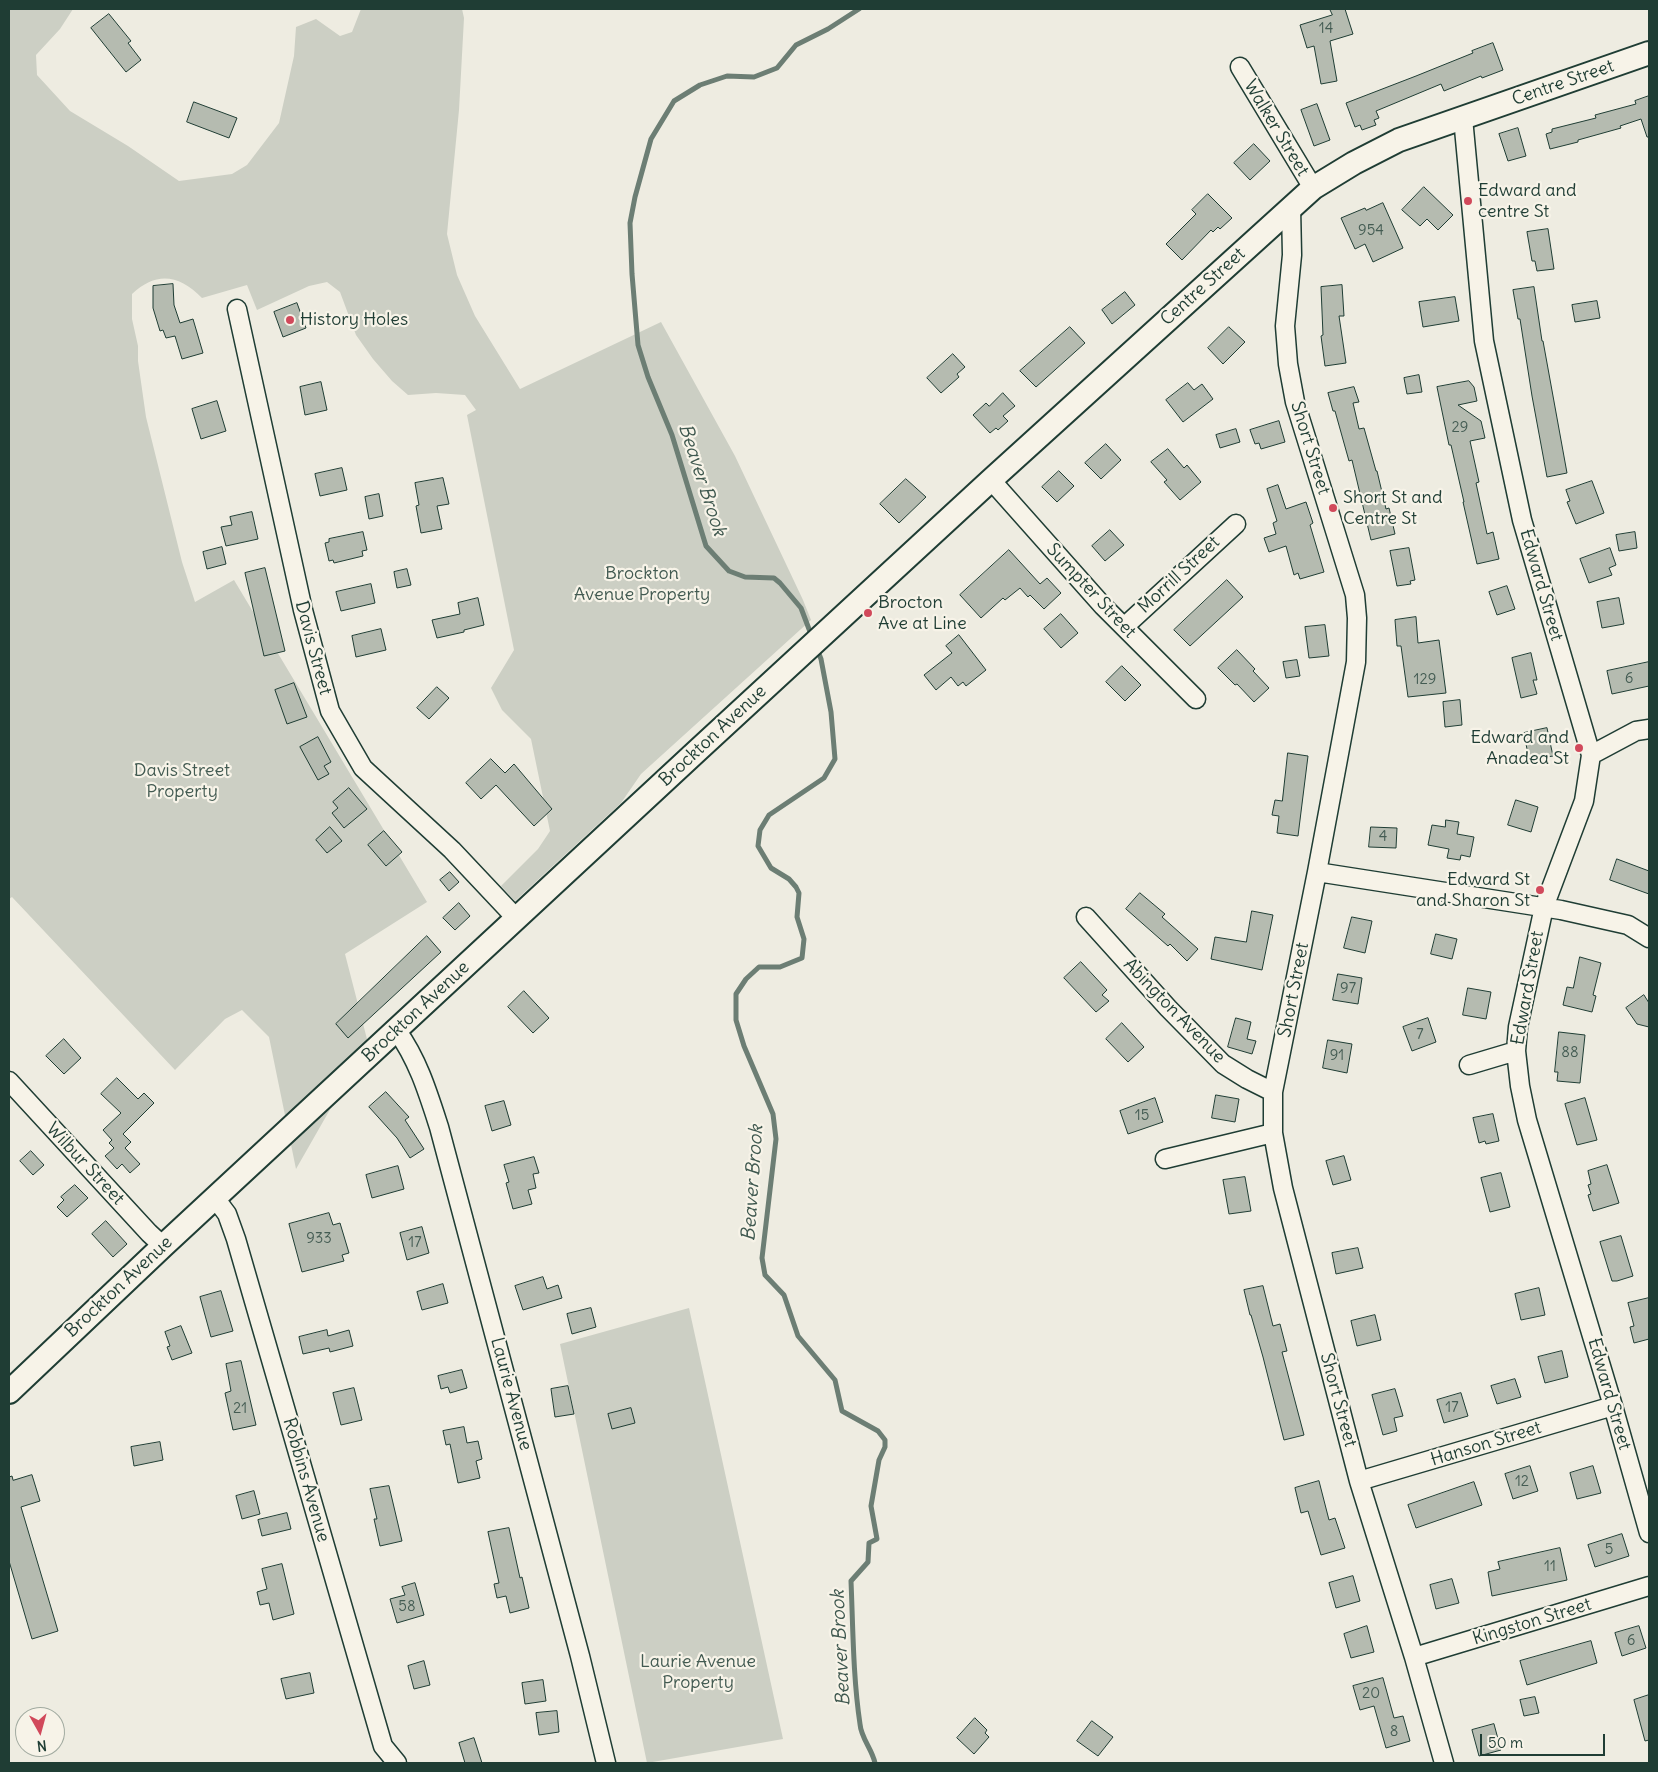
<!DOCTYPE html>
<html>
<head>
<meta charset="utf-8">
<style>
	body { margin:0 }
	#map { position:relative; width:1658px; height:1772px; overflow:hidden; background:#eeece1; font-family:Delius,sans-serif }
	canvas { display:block }
	.frame { position:absolute; inset:0; border:10px solid #1f3d34; pointer-events:none }
	.north { position:absolute; left:15px; top:1707px; width:50px; height:50px; box-sizing:border-box; background:#f7f3e8; border:1px solid #a1aaa0; border-radius:50%; rotate:173deg; font-size:14px; font-weight:700; line-height:20px; text-align:center; color:#1f3d34 }
	.north::after { content:''; display:block; margin:auto; width:18px; height:22px; background:#d1495b; clip-path:polygon(50% 0,100% 100%,50% 72%,0 100%) }
	.scale { position:absolute; left:1480px; top:1734px; width:125px; height:22px; box-sizing:border-box; border:2px solid #1f3d34; border-top:0; padding-left:6px; font-size:15px; line-height:18px; white-space:nowrap; color:#1f3d34; -webkit-text-stroke:4px #f7f3e8; paint-order:stroke }
</style>
</head>
<body>
<div id="map">
<canvas width="1658" height="1772"></canvas>
<div class="frame"></div>
<div class="north">N</div>
<div class="scale">50 m</div>
</div>
<script>
const ctx = document.querySelector('canvas').getContext('2d');
ctx.lineJoin = 'round';
function paint(path, color) {
  ctx.fillStyle = color;
  ctx.fill(path, 'evenodd');
}
function stroke(path, color, width, dash) {
  ctx.strokeStyle = color;
  ctx.lineWidth = width;
  ctx.lineCap = dash ? 'butt' : 'round';
  ctx.setLineDash(dash || []);
  ctx.stroke(path);
}
function write(font, color, halo, rows, align = 'center') {
  ctx.font = font + ' Delius,sans-serif';
  ctx.lineWidth = 4.5;
  ctx.setLineDash([]);
  ctx.textBaseline = 'middle';
  ctx.strokeStyle = halo;
  ctx.fillStyle = color;
  for (const [text, x, y, turn = 0] of rows) {
    ctx.save();
    ctx.translate(x, y);
    ctx.rotate((+turn || 0) * Math.PI / 180);
    ctx.textAlign = isNaN(turn) ? turn : align;
    if (halo) ctx.strokeText(text, 0, 0);
    ctx.fillText(text, 0, 0);
    ctx.restore();
  }
}
const green = new Path2D(`
	M9,9H73L60,29L36,55L37,75L70,111L128,146L179,181L232,174L247,165L279,123L294,56L296,27L316,19L340,36L352,32L361,9H462L464,18L459,110L447,234L457,275L475,316L520,389L661,322L735,456L803,600L811,620L641,774L621,803L515,901L501,886L538,849L550,831L531,739L502,710L491,688L514,650L467,415L476,410L465,395L436,393L408,395L392,381L373,359L356,335L340,292L327,282L309,286L257,310L247,285L202,298C179,275 157,271 132,294V319L138,346V361L146,417L182,562L195,602L234,580L427,902L345,954L368,1043L296,1169L269,1037L242,1010L225,1019L175,1070L12,897L9,899Z
	M689,1308L783,1739L647,1763L560,1344Z`);
const stream = new Path2D(`
	M812,637L801,608L780,583L774,578L745,577L729,571L706,546L672,435L648,377L638,345L632,274L630,223L635,197L651,139L674,101L700,85L727,76L754,77L777,68L796,45L828,29L859,9
	M817,649L821,659L831,712L835,759L824,778L769,815L760,830L758,846L771,868L789,879L796,887L799,893L797,917L804,939L802,958L780,967H759L746,979L736,994V1020L744,1046L773,1114L776,1139L762,1258L765,1275L784,1295L798,1336L835,1380L842,1411L878,1431L885,1440V1447L879,1460L871,1506L877,1539L869,1543L868,1562L851,1581C853,1628 853,1677 860,1724C861,1738 872,1749 875,1763`);
const building = new Path2D(`
	M1330,9H1345L1353,34L1330,41L1337,81L1321,84L1314,46L1307,48L1300,25L1332,15Z
	M109,14L131,41L128,43L141,60L126,72L91,28Z
	M1493,43L1503,70L1482,78L1481,76L1444,91L1441,84L1376,111L1379,118L1374,120L1376,125L1362,130L1360,125L1355,127L1346,103L1416,76L1473,53L1472,51Z
	M1649,96V137H1647L1641,119L1620,126L1621,128L1578,140V142L1550,149L1546,134L1552,132V129L1596,118L1595,115L1636,104L1635,101Z
	M194,102L237,118L229,138L187,122Z
	M1317,104L1330,140L1314,146L1301,110Z
	M1518,128L1526,156L1508,161L1499,134Z
	M1254,144L1270,161L1250,180L1234,163Z
	M1424,187L1453,215L1438,230L1427,219L1420,226L1402,210Z
	M1208,194L1232,218L1220,229L1218,227L1213,232L1211,230L1182,260L1166,244L1196,214L1192,210Z
	M1383,203L1403,248L1373,262L1365,244L1355,249L1341,218L1365,208L1366,210Z
	M1548,229L1554,269L1537,271L1535,261H1532L1527,232Z
	M173,284L174,305L180,323L193,319L203,353L182,359L175,336L166,338L163,330L160,331L153,308V286Z
	M1342,285L1344,316H1339L1346,363L1325,366L1321,336L1323,335L1321,287Z
	M1534,287L1542,341H1543L1567,473L1547,477L1532,396L1520,319H1518L1513,290Z
	M1125,292L1135,305L1112,324L1102,310Z
	M1455,297L1459,321L1423,327L1419,302Z
	M1597,301L1600,318L1575,322L1572,305Z
	M297,303L306,328L283,337L274,312Z
	M1070,327L1085,343L1036,387L1020,371Z
	M1229,327L1245,342L1223,364L1208,348Z
	M953,354L965,367L957,374L959,377L941,393L927,378Z
	M1419,375L1422,392L1407,394L1404,378Z
	M1469,381L1474,387L1477,401L1458,405L1481,421L1485,438L1470,441L1479,482L1476,483L1487,534L1493,532L1499,559L1477,564L1463,502H1464L1451,445H1449L1437,387Z
	M321,382L327,410L305,415L300,387Z
	M1188,383L1194,390L1202,384L1213,399L1183,422L1166,400Z
	M1354,387L1359,402L1353,403L1359,429L1364,428L1376,471H1377L1386,509L1389,508L1395,534L1371,540L1352,460L1349,461L1335,411H1333L1328,393Z
	M1003,393L1015,406L1003,416L1008,421L998,430L996,428L990,433L973,415L986,403L989,406Z
	M217,401L226,431L201,439L192,409Z
	M1279,421L1285,442L1261,449L1259,443L1255,444L1250,430Z
	M1236,429L1240,442L1220,448L1216,435Z
	M1106,444L1121,460L1101,479L1085,463Z
	M1168,449L1184,468L1187,465L1201,482L1180,500L1164,482L1167,480L1151,462Z
	M342,468L347,490L320,496L315,474Z
	M1059,471L1074,486L1057,502L1042,487Z
	M443,478L449,504L437,506L442,529L421,533L416,506L419,505L415,483Z
	M906,479L926,497L899,523L880,504Z
	M1592,481L1604,513L1576,524L1567,502L1570,501L1566,490Z
	M1278,485L1286,509L1306,502L1313,523L1310,525L1324,572L1300,579L1298,573L1294,575L1286,546L1269,552L1264,538L1276,534L1273,523L1277,521L1267,489Z
	M379,494L383,516L369,519L365,497Z
	M252,512L258,539L226,546L221,527L232,525L230,517Z
	M1110,530L1124,545L1105,561L1092,546Z
	M363,532L367,550L362,551L363,556L334,563L333,560L329,561L325,543L329,542V539Z
	M1635,532L1637,548L1619,551L1616,535Z
	M222,547L226,564L207,569L203,552Z
	M1409,548L1415,580L1410,581L1411,584L1397,586L1390,551Z
	M1610,548L1616,565L1609,568L1612,575L1589,583L1580,559Z
	M1009,550L1040,584L1047,578L1061,593L1044,609L1030,595L1028,597L1020,588L1005,600L1003,598L981,618L960,595Z
	M265,568L285,651L264,656L245,573Z
	M407,569L411,585L397,588L394,572Z
	M1227,580L1243,597L1190,646L1174,630Z
	M371,584L375,603L341,611L336,592Z
	M1507,586L1515,609L1497,615L1489,592Z
	M478,598L484,625L464,630V632L437,638L432,620L460,614L458,603Z
	M1619,598L1624,624L1602,628L1597,602Z
	M1061,614L1078,633L1061,648L1044,629Z
	M1416,617L1418,643L1439,640L1446,693L1408,697L1401,646H1397L1395,620Z
	M1325,625L1329,656L1309,658L1305,627Z
	M381,629L386,650L356,657L352,636Z
	M959,635L986,670L966,686L963,682L958,686L951,677L936,690L924,675L952,653L946,646Z
	M1237,650L1255,669L1253,671L1269,688L1254,702L1237,684L1235,685L1218,668Z
	M1531,653L1537,680H1533L1537,694L1521,698L1512,658Z
	M1297,660L1300,676L1286,678L1283,662Z
	M1649,662V686L1612,694L1607,671Z
	M1122,666L1141,685L1125,701L1106,682Z
	M294,683L307,717L287,724L275,690Z
	M437,687L449,698L429,719L417,708Z
	M1460,700L1462,725L1445,727L1443,702Z
	M1547,728L1553,756L1529,760L1524,733Z
	M318,737L331,762L324,766L329,774L318,780L300,747Z
	M1288,753L1308,756L1298,836L1277,833L1279,816L1272,815L1275,800L1282,801Z
	M491,759L505,773L514,764L552,809L534,826L496,785L481,799L466,783Z
	M349,788L367,809L344,828L332,813L338,808L333,802Z
	M1516,800L1538,807L1531,832L1508,825Z
	M1446,820L1459,822L1457,834L1474,837L1470,857L1461,855L1460,860L1447,858L1449,849L1428,845L1432,825L1445,827Z
	M330,827L342,841L327,853L316,840Z
	M1371,827L1397,828L1396,848L1369,847Z
	M384,831L402,852L386,866L368,845Z
	M1617,859L1649,871V894L1610,880Z
	M450,872L459,882L449,891L440,880Z
	M1140,893L1165,914L1162,917L1198,949L1187,961L1170,944L1168,946L1126,909Z
	M459,903L470,916L455,930L443,918Z
	M1252,911L1273,915L1262,970L1211,959L1215,937L1246,942Z
	M1352,917L1372,921L1365,953L1344,948Z
	M1436,934L1457,939L1452,959L1431,954Z
	M427,936L441,952L348,1038L336,1024Z
	M1580,957L1601,963L1593,995L1596,996L1592,1012L1563,1005L1567,987L1573,988Z
	M1081,962L1107,990L1102,995L1109,1001L1096,1012L1064,978Z
	M1338,974L1362,978L1358,1004L1333,1000Z
	M1468,988L1491,992L1486,1019L1463,1015Z
	M524,991L549,1018L533,1033L508,1007Z
	M1644,995L1649,1003V1027L1637,1024L1626,1008Z
	M1236,1018L1251,1022L1247,1039L1256,1041L1252,1054L1228,1047Z
	M1428,1018L1436,1042L1412,1051L1403,1027Z
	M1122,1023L1144,1047L1128,1062L1106,1039Z
	M1559,1032L1585,1035L1580,1083L1557,1081L1558,1072H1555Z
	M64,1039L81,1058L64,1074L46,1056Z
	M1328,1040L1352,1044L1347,1073L1323,1068Z
	M117,1078L138,1099L144,1093L154,1103L123,1134L131,1142L125,1148L140,1164L130,1173L122,1164L117,1169L105,1156L114,1148L109,1143L112,1140L103,1130L121,1113L101,1094Z
	M386,1092L409,1117L405,1120L424,1149L410,1158L397,1138L369,1107Z
	M1216,1095L1239,1099L1235,1122L1212,1118Z
	M1155,1098L1163,1122L1128,1134L1120,1111Z
	M1585,1098L1597,1140L1577,1145L1565,1104Z
	M504,1101L511,1125L492,1131L485,1106Z
	M1493,1114L1499,1141L1486,1144L1485,1141L1479,1143L1473,1118Z
	M31,1151L44,1165L33,1175L20,1161Z
	M1344,1156L1351,1180L1333,1185L1326,1161Z
	M534,1157L539,1173L533,1174L536,1188L528,1190L532,1204L513,1209L506,1183L509,1182L504,1165Z
	M1607,1165L1619,1203L1593,1211L1588,1195L1591,1194L1588,1185L1591,1184L1588,1171Z
	M398,1166L404,1189L372,1198L366,1175Z
	M1501,1173L1510,1207L1490,1212L1481,1178Z
	M1245,1177L1251,1211L1229,1214L1223,1180Z
	M75,1185L88,1198L67,1217L57,1207L64,1200L61,1197Z
	M329,1213L333,1225L340,1223L349,1253L342,1255L344,1261L302,1272L289,1224Z
	M106,1221L127,1244L113,1257L92,1234Z
	M422,1227L429,1253L407,1260L400,1233Z
	M1621,1236L1633,1276L1617,1281H1612L1600,1242Z
	M1358,1248L1363,1268L1336,1274L1332,1253Z
	M543,1277L547,1289L558,1285L562,1298L523,1310L515,1286Z
	M443,1284L448,1303L422,1310L417,1292Z
	M1263,1286L1273,1326L1280,1324L1287,1351L1282,1352L1304,1435L1284,1440L1263,1357L1251,1315H1250L1244,1290Z
	M1539,1288L1545,1315L1521,1320L1515,1294Z
	M221,1291L233,1331L211,1337L200,1297Z
	M1649,1298V1339L1634,1343L1630,1327L1634,1326L1628,1303Z
	M591,1308L596,1327L572,1334L567,1314Z
	M1375,1315L1381,1340L1357,1346L1351,1321Z
	M181,1326L192,1353L172,1360L167,1347L170,1346L165,1332Z
	M327,1330L328,1336L349,1330L353,1346L330,1352L329,1348L303,1354L299,1337Z
	M1562,1351L1568,1377L1545,1383L1538,1357Z
	M241,1361L256,1425L233,1430L225,1393L231,1391L226,1364Z
	M462,1370L467,1388L450,1393L448,1387L441,1389L438,1376Z
	M1515,1379L1521,1397L1497,1404L1491,1386Z
	M568,1386L574,1414L555,1417L551,1389Z
	M354,1388L362,1420L341,1425L333,1393Z
	M1395,1389L1403,1416L1394,1418L1397,1431L1383,1435L1372,1395Z
	M1461,1393L1468,1416L1444,1423L1437,1400Z
	M631,1408L635,1423L612,1429L608,1414Z
	M464,1427L467,1443L478,1441L482,1459L476,1461L480,1478L458,1483L450,1444L446,1445L443,1431Z
	M160,1442L163,1460L134,1466L131,1447Z
	M1530,1466L1538,1491L1513,1499L1505,1474Z
	M1593,1466L1601,1493L1577,1499L1570,1473Z
	M32,1475L40,1501L21,1507L58,1631L32,1639L9,1561V1477L12,1476L13,1480Z
	M1319,1481L1329,1520L1335,1518L1345,1548L1321,1555L1308,1511L1301,1513L1295,1488Z
	M1474,1482L1482,1505L1416,1528L1408,1505Z
	M389,1486L402,1541L380,1546L374,1519H377L370,1489Z
	M254,1491L260,1514L242,1519L236,1496Z
	M287,1513L291,1529L262,1536L258,1520Z
	M509,1528L520,1578L522,1577L529,1608L510,1613L506,1596L497,1598L494,1584L499,1583L488,1532Z
	M1622,1534L1629,1556L1595,1567L1588,1545Z
	M1560,1548L1567,1580L1492,1596L1488,1572L1500,1569L1498,1562Z
	M282,1564L294,1614L273,1620L269,1603L260,1605L257,1592L267,1589L262,1569Z
	M1353,1576L1360,1601L1336,1608L1329,1583Z
	M1452,1579L1459,1603L1436,1609L1430,1585Z
	M415,1583L424,1615L397,1623L390,1599L405,1595L402,1587Z
	M1367,1626L1374,1652L1351,1658L1344,1634Z
	M1639,1626L1646,1648L1622,1656L1615,1633Z
	M1591,1641L1597,1663L1527,1685L1520,1661Z
	M424,1661L430,1685L414,1689L408,1666Z
	M310,1673L314,1693L286,1699L281,1679Z
	M1383,1678L1394,1718L1403,1716L1410,1741L1386,1748L1374,1706L1360,1710L1353,1686Z
	M543,1680L546,1701L525,1704L522,1683Z
	M1649,1695V1740L1645,1741L1634,1700Z
	M1535,1697L1539,1713L1524,1716L1520,1700Z
	M557,1711L559,1732L539,1735L536,1713Z
	M975,1718L987,1730L985,1733L989,1737L974,1754L957,1738Z
	M1092,1721L1113,1737L1098,1756L1077,1741Z
	M1494,1724L1501,1750L1479,1756L1472,1730Z
	M474,1738L482,1763H465L459,1743Z`);
const minor = new Path2D(`
	M1240,67L1313,188
	M1463,118L1484,341L1522,520L1591,755L1584,801L1544,907L1518,1027L1516,1051L1520,1086L1527,1120L1613,1406L1649,1533
	M1291,207L1292,255L1285,326L1288,364L1295,402L1355,595L1357,618L1356,662L1317,872L1273,1092V1133L1283,1188L1359,1481L1414,1657L1444,1763
	M237,309L303,610L330,711L363,768L452,850L517,919
	M991,480L1103,606L1196,699
	M1124,627L1236,524
	M1591,755L1636,731L1649,729
	M1317,872L1561,910L1628,925L1649,938
	M1086,917L1168,1008L1223,1064L1247,1079L1273,1092
	M397,1031C418,1060 428,1093 439,1127L580,1656L606,1763
	M1469,1065L1516,1051
	M9,1081L149,1233L163,1246
	M1165,1159L1273,1133
	M215,1198L227,1214L236,1239L383,1746L397,1763
	M1359,1481L1613,1406
	M1414,1657L1649,1586`);
const major = new Path2D(`
	M9,1392L163,1246L698,750L991,480L1313,188L1354,163L1399,140L1649,53`);
const markers = [
	[1468,201,5,"#d1495b"],
	[290,320,5,"#d1495b"],
	[1333,508,5,"#d1495b"],
	[868,613,5,"#d1495b"],
	[1579,748,5,"#d1495b"],
	[1540,890,5,"#d1495b"]
];
const numberNames = [
	["14",1326,29],
	["954",1371,231],
	["29",1460,428],
	["6",1629,679],
	["129",1425,680],
	["4",1383,837],
	["97",1348,989],
	["7",1420,1035],
	["88",1570,1053],
	["91",1337,1056],
	["15",1142,1116],
	["933",319,1239],
	["17",415,1243],
	["17",1452,1408],
	["21",240,1409],
	["12",1522,1482],
	["5",1609,1550],
	["11",1550,1567],
	["58",407,1607],
	["6",1631,1641],
	["20",1371,1694],
	["8",1394,1732]
];
const streetNames = [
	["Centre Street",1563,83,-19],
	["Walker Street",1276,128,59],
	["Centre Street",1203,287,-42],
	["Short Street",1310,448,73],
	["Morrill Street",1179,575,-43],
	["Edward Street",1541,585,74],
	["Sumpter Street",1091,591,47],
	["Davis Street",313,648,75],
	["Brockton Avenue",713,736,-43],
	["Edward Street",1528,988,-80],
	["Short Street",1294,990,-79],
	["Abington Avenue",1174,1011,46],
	["Brockton Avenue",416,1012,-43],
	["Wilbur Street",85,1164,47],
	["Brockton Avenue",119,1287,-43],
	["Laurie Avenue",511,1394,75],
	["Edward Street",1609,1394,74],
	["Short Street",1338,1400,75],
	["Hanson Street",1486,1444,-17],
	["Robbins Avenue",306,1480,74],
	["Kingston Street",1532,1622,-17]
];
const poiNames = [
	["Edward and",1478,191],
	["centre St",1478,212],
	["History Holes",300,320],
	["Short St and",1343,498],
	["Centre St",1343,519],
	["Brocton",878,603],
	["Ave at Line",878,624],
	["Edward and",1569,738,"right"],
	["Anadea St",1569,759,"right"],
	["Edward St",1530,880,"right"],
	["and Sharon St",1530,901,"right"]
];
const parkNames = [
	["Brockton",642,574],
	["Avenue Property",642,595],
	["Davis Street",182,771],
	["Property",182,792],
	["Laurie Avenue",698,1662],
	["Property",698,1683]
];
const waterNames = [
	["Beaver Brook",702,480,72],
	["Beaver Brook",753,1183,-86],
	["Beaver Brook",841,1648,-93]
];
paint(green, '#cccfc4');
stroke(stream, '#6c7e74', 5);
paint(building, '#b5bbb0');
stroke(building, '#1f3d34', 1);
stroke(minor, '#1f3d34', 21);
stroke(major, '#1f3d34', 26);
stroke(minor, '#f7f3e8', 18);
stroke(major, '#f7f3e8', 22);
for (const [x, y, r, color] of markers) {
  const dot = new Path2D();
  dot.arc(x, y, r, 0, 2 * Math.PI);
  ctx.fillStyle = color;
  ctx.fill(dot);
  stroke(dot, '#f7f3e8', 2);
}
write('15px', '#445c53', null, numberNames);
write('18px', '#1f3d34', '#f7f3e8', streetNames);
write('18px', '#1f3d34', '#f7f3e8', poiNames, 'left');
write('18px', '#425a51', '#f7f3e8', parkNames);
write('italic 19px', '#3f584f', '#f7f3e8', waterNames);
</script>
</body>
</html>
